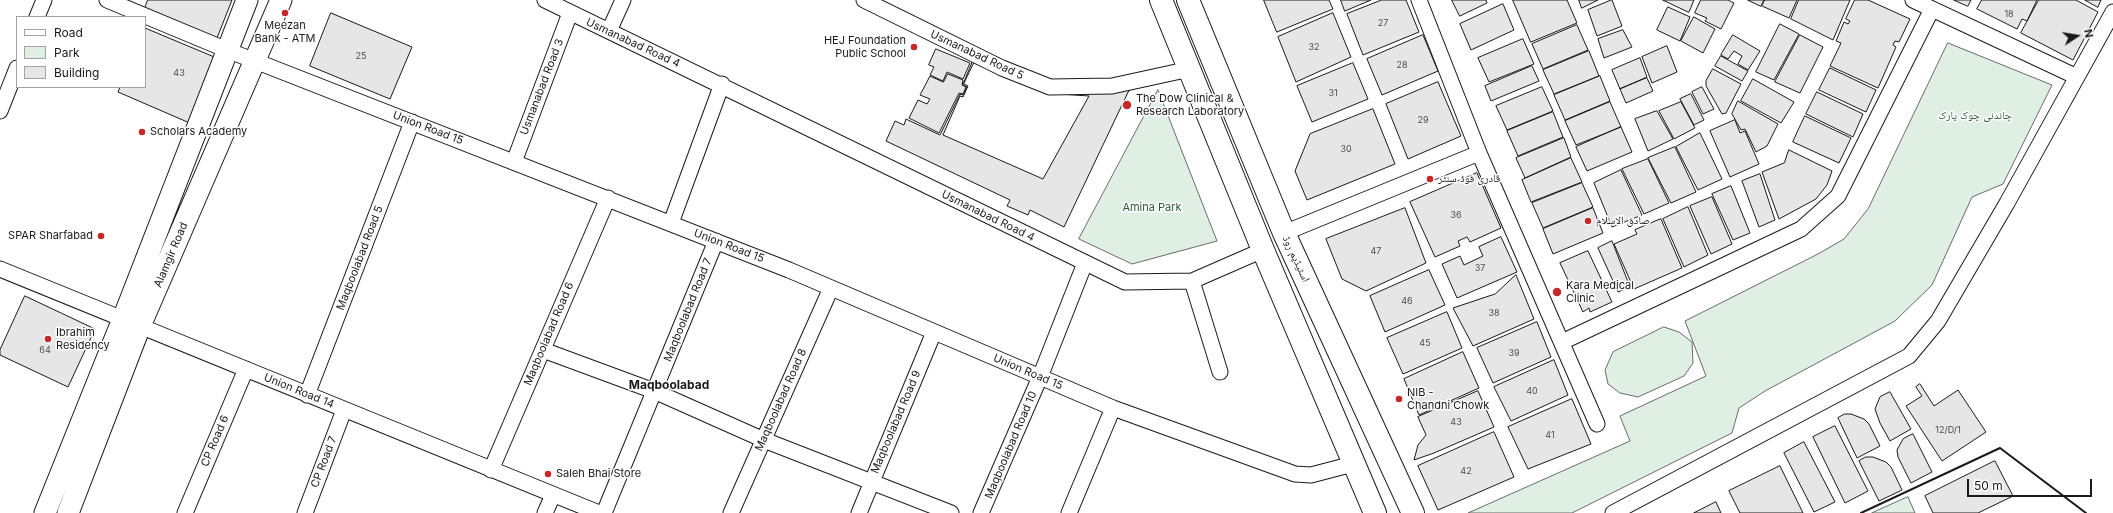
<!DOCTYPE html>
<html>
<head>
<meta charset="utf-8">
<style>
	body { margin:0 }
	#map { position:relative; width:2113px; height:513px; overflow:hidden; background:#fff; font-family:Inter,sans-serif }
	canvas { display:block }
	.legend { position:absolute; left:16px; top:16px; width:130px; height:72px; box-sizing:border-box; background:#fff; border:1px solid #a3a3a3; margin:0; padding:5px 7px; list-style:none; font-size:12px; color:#1a1a1a }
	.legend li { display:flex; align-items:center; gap:8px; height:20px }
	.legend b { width:20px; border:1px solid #a3a3a3 }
	.north { position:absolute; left:2057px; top:16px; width:40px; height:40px; -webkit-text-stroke:3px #fff; paint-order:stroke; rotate:78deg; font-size:11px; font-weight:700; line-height:16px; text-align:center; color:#1a1a1a }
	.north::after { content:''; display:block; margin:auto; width:14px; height:18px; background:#1a1a1a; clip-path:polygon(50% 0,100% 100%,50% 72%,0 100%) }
	.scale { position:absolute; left:1967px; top:479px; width:125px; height:18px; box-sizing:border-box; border:2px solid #1a1a1a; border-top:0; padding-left:5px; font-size:12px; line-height:14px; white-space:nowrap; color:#1a1a1a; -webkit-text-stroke:3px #fff; paint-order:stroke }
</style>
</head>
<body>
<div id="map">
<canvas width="2113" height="513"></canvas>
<ul class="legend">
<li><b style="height:5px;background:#fff"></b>Road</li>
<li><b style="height:11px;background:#e0efe3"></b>Park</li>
<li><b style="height:11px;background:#e6e6e6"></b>Building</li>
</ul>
<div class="north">N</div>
<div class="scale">50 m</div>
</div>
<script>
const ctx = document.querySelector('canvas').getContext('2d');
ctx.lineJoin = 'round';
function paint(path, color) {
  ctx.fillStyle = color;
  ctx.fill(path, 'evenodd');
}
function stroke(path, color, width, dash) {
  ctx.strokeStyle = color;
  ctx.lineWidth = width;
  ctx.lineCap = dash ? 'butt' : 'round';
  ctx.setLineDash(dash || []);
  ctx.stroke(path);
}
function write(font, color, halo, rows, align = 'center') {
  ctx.font = font + ' Inter,"Noto Naskh Arabic",sans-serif';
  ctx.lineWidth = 3;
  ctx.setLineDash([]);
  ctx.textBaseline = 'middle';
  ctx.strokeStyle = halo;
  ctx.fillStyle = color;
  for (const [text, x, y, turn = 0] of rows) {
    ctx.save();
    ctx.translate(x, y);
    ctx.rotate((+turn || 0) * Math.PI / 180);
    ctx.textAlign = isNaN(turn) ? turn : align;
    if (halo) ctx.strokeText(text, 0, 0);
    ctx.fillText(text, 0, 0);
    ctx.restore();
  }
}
const green = new Path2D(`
	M1948,43L2052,85L2003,184L1972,197L1932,285L1895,321L1765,391L1739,408L1732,433L1572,513H1468L1630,441L1620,416L1706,376L1685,321L1818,254L1844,239L1868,209Z
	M1158,90L1217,241L1132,264L1079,239Z
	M1664,327L1679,332L1692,342L1693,363L1684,376L1638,397L1620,393L1608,384L1605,370L1613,352Z
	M1908,497L1915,513H1872Z`);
const building = new Path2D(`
	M148,0H232L217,38L145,8Z
	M1264,0H1329L1333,9L1277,32Z
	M1341,0H1371L1345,11Z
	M1382,0H1406L1419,32L1363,55L1347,14Z
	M1452,0H1486L1487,3L1460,16Z
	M1513,0H1567L1577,23L1531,42Z
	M1579,0H1598L1582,8Z
	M1612,0L1622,26L1597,36L1588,10Z
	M1663,0H1694L1689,12Z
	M1701,0H1728L1734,3L1721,29L1705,21L1707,18L1695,13Z
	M1748,0H1764L1761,6Z
	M1765,0H1797L1789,18L1762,6Z
	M1799,0H1850L1833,40L1791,19Z
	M1855,0H1868L1910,19L1899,42L1895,41L1893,45L1896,47L1878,88L1830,66L1841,43L1836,41L1844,22L1848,24L1850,21L1846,19Z
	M1954,0H1971L1968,6Z
	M1982,0H2037L2027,21L2022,19L2017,29L1977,9Z
	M2039,0H2076L2098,12L2073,60L2021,33Z
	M2085,0H2101L2098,7Z
	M1503,4L1514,30L1471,50L1460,24Z
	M1668,7L1690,17L1680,41L1657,30Z
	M331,13L412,47L390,99L310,66Z
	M1333,13L1351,57L1296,82L1278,37Z
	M1694,17L1715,29L1703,53L1681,41Z
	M1780,24L1799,34L1774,80L1756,72Z
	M1577,25L1588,50L1543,69L1532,44Z
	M145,28L219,59L192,124L118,92L120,87H145Z
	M1623,30L1632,47L1604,58L1598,39Z
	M1423,35L1438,71L1382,95L1367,59Z
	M1733,35L1760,51L1748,70L1738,64L1742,56L1734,51L1728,59L1721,55Z
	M1800,35L1823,47L1800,93L1775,82Z
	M1523,39L1534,64L1489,82L1478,58Z
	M1667,46L1677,72L1652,83L1642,57Z
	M936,49L970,63L963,79L947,72L943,81L930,75L934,67L929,65Z
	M1589,51L1599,76L1554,94L1543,70Z
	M1721,56L1748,71L1742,81L1715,66Z
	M1640,58L1647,77L1620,89L1612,70Z
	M973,61L1046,91L1131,86L1064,227L1030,210L1028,215L1007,206L1010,200L886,141L895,121L904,125L906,119L940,135L960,94L963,95L967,87L963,85ZM974,63L1044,93L1089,96L1043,179L943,135L960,96L963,97L968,86L964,84Z
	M1353,63L1368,99L1312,122L1297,86Z
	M1532,66L1539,81L1491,101L1485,86Z
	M1830,68L1876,90L1866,112L1819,90Z
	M1713,69L1741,84L1726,113L1722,114L1706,86V81Z
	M948,74L963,80L962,85L966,87L963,94L959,93L939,133L909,118L918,100L927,104L930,99L920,95L930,76L943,82Z
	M1600,76L1610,101L1565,120L1554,95Z
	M1647,78L1653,91L1626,103L1620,89Z
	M1753,79L1794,102L1781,123L1741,101Z
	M1438,82L1461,136L1408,159L1386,104Z
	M1542,87L1553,111L1507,130L1496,106Z
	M1702,87L1714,109L1703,114L1692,92Z
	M1817,92L1863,114L1853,137L1806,114Z
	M1691,94L1704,120L1694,125L1680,99Z
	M1738,101L1778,124L1767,146L1756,152L1745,129L1741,130L1732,114Z
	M1610,102L1621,127L1576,145L1565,121Z
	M1681,102L1695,128L1674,139L1659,111Z
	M1373,109L1395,164L1307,200L1295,171L1310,134Z
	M1657,111L1673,139L1648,151L1635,119Z
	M1553,112L1563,137L1518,156L1507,131Z
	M1805,116L1851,138L1839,163L1793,142Z
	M1735,120L1740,133L1745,131L1759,164L1730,177L1710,131Z
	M1621,127L1632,152L1587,171L1576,147Z
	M1700,133L1722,179L1698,190L1676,147Z
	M1564,138L1571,157L1525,178L1516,158Z
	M1675,147L1696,192L1671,203L1648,158Z
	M1789,150L1832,171L1827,185L1816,199L1779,219L1762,172L1784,163Z
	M1571,158L1582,182L1531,202L1522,180Z
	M1648,159L1669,203L1644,214L1622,169Z
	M1621,170L1642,215L1612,227L1594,183Z
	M1477,173L1501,228L1470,242L1467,237L1458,241L1460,246L1435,257L1410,202Z
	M1760,174L1775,220L1759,227L1742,181Z
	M1582,183L1593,207L1543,228L1532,203Z
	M1731,186L1750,233L1733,240L1712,194Z
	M1712,197L1732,244L1711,254L1690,206Z
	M1688,207L1708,255L1684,267L1663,219Z
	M1405,208L1426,263L1366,291L1342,279L1326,239Z
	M1593,208L1603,233L1553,254L1543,229Z
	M1661,219L1682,268L1634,289L1614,244L1637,234L1635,230Z
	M1501,237L1517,272L1457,298L1442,264L1460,256L1464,265L1483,256L1479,247Z
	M1612,241L1630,287L1618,292L1598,248Z
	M1588,251L1612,302L1590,312L1589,308L1583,312L1560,263Z
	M1429,270L1445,305L1385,332L1370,296Z
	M1516,275L1534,319L1473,346L1453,308L1495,294Z
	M25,296L95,329L68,387L0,355V350Z
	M1447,312L1462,348L1403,374L1387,338Z
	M1537,322L1551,357L1493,383L1477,348Z
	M1463,352L1479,388L1419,415L1404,379Z
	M1554,360L1568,395L1511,421L1494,387Z
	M1920,384L1934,406L1958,390L1986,432L1942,461L1906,406L1922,396L1916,387Z
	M1478,391L1494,427L1434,453L1414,460L1418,445L1426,435L1418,417Z
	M1890,392L1911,429L1890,441L1880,423L1875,409L1880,397Z
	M1572,399L1591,444L1528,469L1508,427Z
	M1845,414H1851L1864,419L1869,424L1880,446L1857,458L1838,418Z
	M1835,426L1868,491L1845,503L1813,437Z
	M1494,432L1514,477L1438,510L1418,466Z
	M1913,434L1932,472L1911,483L1898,457L1897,450L1903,439Z
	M1804,442L1835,502L1814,512L1784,453Z
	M1866,457H1873L1886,462L1891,467L1902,490L1879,501L1859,461Z
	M1995,461L2013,496L1978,513H1933L1925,496Z
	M1780,466L1803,513H1740L1729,491Z
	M1716,502L1721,513H1694Z`);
const street = new Path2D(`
	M107,0L227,50L789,270L1113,408L1295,474L1311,475L1353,464
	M545,0L1125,282L1192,281L1263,250
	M864,0L1002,68L1050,87L1112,86L1190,69
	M1419,0L1479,153L1597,424
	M1913,0L2077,77
	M37,17L44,0
	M609,31L623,0
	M0,111L17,68
	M514,162L570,13
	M671,223L722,84
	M1284,233L1479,153
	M0,269L599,513
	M1192,281L1220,372
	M1562,342L1801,229L1838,196L1932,9
	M543,350L654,391L764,440L951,513
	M307,395L412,122
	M491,470L608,198
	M185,513L246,369
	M305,513L344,410
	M545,513L553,495
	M604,513L716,241
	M731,513L831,288
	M859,513L934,332
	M981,513L1040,377L1085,263
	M1069,513L1113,408
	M1613,513L1909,356L1938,321L2007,203L2113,12`);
const secondary = new Path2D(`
	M45,513L123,319L247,0
	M68,513L140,326L281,0`);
const primary = new Path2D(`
	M1161,0L1263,250L1375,513
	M1188,0L1284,233L1413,513`);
const wall = new Path2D(`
	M1861,513L2000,448L2086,513`);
const markers = [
	[285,13,4,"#c62828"],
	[914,47,4,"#c62828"],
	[1127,105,5,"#c62828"],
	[142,132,4,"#c62828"],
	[1430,179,4,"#c62828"],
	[1588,221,4,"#c62828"],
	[101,236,4,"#c62828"],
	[1557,292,5,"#c62828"],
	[48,339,4,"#c62828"],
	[1399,399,4,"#c62828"],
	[548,474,4,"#c62828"]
];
const numberNames = [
	["18",2009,14],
	["27",1383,23],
	["32",1314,47],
	["25",361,56],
	["28",1402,65],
	["43",179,73],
	["31",1333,93],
	["29",1423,120],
	["30",1346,149],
	["36",1456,215],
	["47",1376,251],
	["37",1480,268],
	["46",1407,301],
	["38",1494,313],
	["45",1425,343],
	["64",45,350],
	["39",1514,353],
	["40",1532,391],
	["43",1456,422],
	["12/D/1",1948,430],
	["41",1550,435],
	["42",1466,471]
];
const poiNames = [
	["Meezan",285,26,"center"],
	["Bank - ATM",285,39,"center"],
	["HEJ Foundation",906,41,"right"],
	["Public School",906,54,"right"],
	["The Dow Clinical &",1136,99],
	["Research Laboratory",1136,112],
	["Scholars Academy",150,132],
	["قادری فوڈ سنٹر",1438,179],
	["صادق الاسلام",1596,221],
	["SPAR Sharfabad",93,236,"right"],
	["Kara Medical",1566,286],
	["Clinic",1566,299],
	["Ibrahim",56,333],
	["Residency",56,346],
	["NIB -",1407,393],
	["Chandni Chowk",1407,406],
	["Saleh Bhai Store",556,474]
];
const streetNames = [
	["Usmanabad Road 4",633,43,25],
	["Usmanabad Road 5",977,55,25],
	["Usmanabad Road 3",542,87,-69],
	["Union Road 15",428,128,21],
	["Usmanabad Road 4",988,216,26],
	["Union Road 15",729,246,21],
	["Alamgir Road",171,255,-67],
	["Maqboolabad Road 5",360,258,-69],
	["اسٹیڈیم روڈ",1296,259,65],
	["Maqboolabad Road 7",688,310,-68],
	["Maqboolabad Road 6",549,334,-67],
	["Union Road 15",1028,372,23],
	["Union Road 14",299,391,22],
	["Maqboolabad Road 8",781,400,-66],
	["Maqboolabad Road 9",896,422,-67],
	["CP Road 6",215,441,-67],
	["Maqboolabad Road 10",1011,445,-67],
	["CP Road 7",324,462,-69]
];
const parkNames = [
	["چاندنی چوک پارک",1975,116],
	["Amina Park",1152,208]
];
const neighbourhoodNames = [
	["Maqboolabad",669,385]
];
paint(green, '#e0efe3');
stroke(green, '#6a6a6a', 1);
paint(building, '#e6e6e6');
stroke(building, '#1a1a1a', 1);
stroke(street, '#1a1a1a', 17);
stroke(secondary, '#1a1a1a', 23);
stroke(primary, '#1a1a1a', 24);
stroke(street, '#fff', 15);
stroke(secondary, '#fff', 21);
stroke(primary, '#fff', 22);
stroke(wall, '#1a1a1a', 2);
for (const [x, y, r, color] of markers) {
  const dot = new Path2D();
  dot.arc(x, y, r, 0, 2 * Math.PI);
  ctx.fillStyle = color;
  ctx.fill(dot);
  stroke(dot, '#fff', 1.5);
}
write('9px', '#4d4d4d', null, numberNames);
write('11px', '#1a1a1a', '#fff', poiNames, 'left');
write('11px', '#1a1a1a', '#fff', streetNames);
write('11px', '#2b5a34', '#fff', parkNames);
write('bold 12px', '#1a1a1a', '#fff', neighbourhoodNames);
</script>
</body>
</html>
